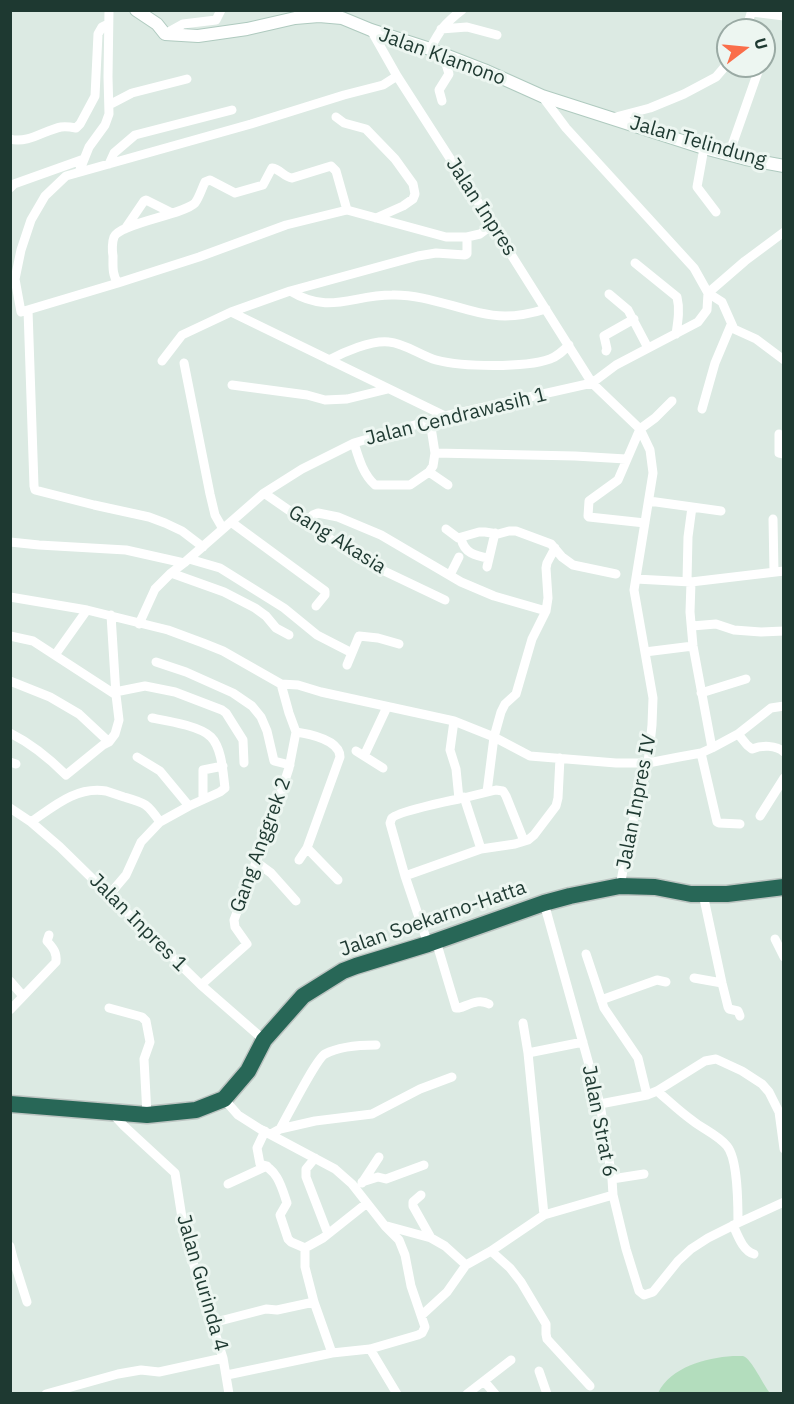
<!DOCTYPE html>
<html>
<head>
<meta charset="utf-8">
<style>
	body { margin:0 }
	#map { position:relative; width:794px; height:1404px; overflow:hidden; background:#dceae3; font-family:"IBM Plex Sans",sans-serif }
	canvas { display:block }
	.frame { position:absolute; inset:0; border:12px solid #1e3931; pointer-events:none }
	.north { position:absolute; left:716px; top:18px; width:60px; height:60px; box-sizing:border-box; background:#edf6f1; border:2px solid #9aaaa4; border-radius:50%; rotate:74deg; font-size:16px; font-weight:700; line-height:24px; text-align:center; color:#1e3931 }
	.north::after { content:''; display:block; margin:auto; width:21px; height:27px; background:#fa6e4a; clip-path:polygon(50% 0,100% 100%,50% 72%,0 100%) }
</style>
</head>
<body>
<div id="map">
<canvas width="794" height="1404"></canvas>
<div class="frame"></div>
<div class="north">U</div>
</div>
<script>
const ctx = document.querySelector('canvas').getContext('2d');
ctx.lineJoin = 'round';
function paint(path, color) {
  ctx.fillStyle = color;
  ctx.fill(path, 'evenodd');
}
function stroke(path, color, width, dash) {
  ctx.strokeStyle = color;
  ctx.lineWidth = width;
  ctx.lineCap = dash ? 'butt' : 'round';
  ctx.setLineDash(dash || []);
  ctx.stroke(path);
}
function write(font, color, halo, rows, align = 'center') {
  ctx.font = font + ' "IBM Plex Sans",sans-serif';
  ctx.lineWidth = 6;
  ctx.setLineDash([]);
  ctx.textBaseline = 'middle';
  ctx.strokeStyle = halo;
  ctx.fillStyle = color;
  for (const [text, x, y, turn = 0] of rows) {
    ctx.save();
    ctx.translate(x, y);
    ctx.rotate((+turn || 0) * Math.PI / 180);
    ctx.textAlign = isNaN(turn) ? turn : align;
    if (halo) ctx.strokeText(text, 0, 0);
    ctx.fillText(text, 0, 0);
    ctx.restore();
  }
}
const green = new Path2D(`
	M733,1356C734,1356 741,1356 743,1356C752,1359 763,1385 770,1393H658C671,1367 705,1358 733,1356Z`);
const street = new Path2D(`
	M752,12L784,16
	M441,29L467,27L497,35
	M371,30L397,76L478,202L592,383L640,429L650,450L653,473L634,590L653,698L652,725L648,763L631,829L620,886
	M746,30L752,10
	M165,34L183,24L216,20L221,10
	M430,49C440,30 444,24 462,10
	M764,56L765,55
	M542,96L566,128L694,268L708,293L722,302L734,329L756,339L784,360
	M442,101L439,90L449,74L443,54
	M109,105L132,93L187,79
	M336,117L344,123L366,129L395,159L413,184L415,194L413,199L403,206L376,218
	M612,118L650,108L684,94L716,77L728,63
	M10,139C28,144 45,130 61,127C66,126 71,127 76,128L80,124L95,96L98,34L102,27L108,24
	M704,148L697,187L716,212
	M729,154L760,66
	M109,164L114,153L135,135L232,110
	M79,172L89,147L105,125L109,114L108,77L109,10
	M10,188L14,184L84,159
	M347,210L336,171L331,166L292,178C284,177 280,169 272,168L263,185L235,193L210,180L205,182C202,188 199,198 195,203C183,215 120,223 114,237C112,242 112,251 113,256C113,266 112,275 118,283L21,312L15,279L21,250L31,220L45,196L66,176L251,124L344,95L383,85L397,76
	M125,229L144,201L146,200L172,213
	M635,263L677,297C680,309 678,321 676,334
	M118,283L199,257L286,225L347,210L446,237H467L480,234L488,228L491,222
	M290,291C330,315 351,295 392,295C431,294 468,315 505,316C519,316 533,313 546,309
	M609,294L628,310L648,348
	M28,310L34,486L35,490L94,505L149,517L165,523L182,531L203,547
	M231,312L290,291L418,256L436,253L465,255L467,254V237
	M606,351L607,349L604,336L634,319
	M329,360C344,352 371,340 389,342C404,343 422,356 436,360C462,367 525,368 550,359C558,356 563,351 569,345
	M162,361L182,335L231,312L445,416
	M184,363L210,494L215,515L223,529
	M232,385L307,395L325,400L347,399L388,389
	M702,409L715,363L731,325
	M430,421L435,453L575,456L626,459
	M779,434V453L784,454
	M354,443C359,459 363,474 375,485H410L429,472L433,466L435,453
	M429,472L448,485
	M264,493L359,559L445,600
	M649,501L721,511
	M773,519L774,572
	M231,522L325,591V595L316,606
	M305,523L313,515L318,513L338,517L381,535L461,582L494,596L546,611
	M645,523L589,517L588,516L589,501L618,480L640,429L655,418L672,401
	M446,529L458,538L479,532H485L498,534L509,531H516L551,544L562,557L573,565L616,574
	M461,538C464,553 475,556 489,558
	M10,542L39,545L126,550L184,563
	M189,559L220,568L284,608L317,635L352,653
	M487,567L495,533
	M171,573L224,592L255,608L266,616L276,628L289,635
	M450,575L459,557
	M636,579L691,582L784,571
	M687,581L688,537L692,507
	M691,582L690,612L693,646L712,748
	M10,597L87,610L168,630L203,643L223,651L281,684L298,685L321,692L454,721L494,737L530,756L616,763H648L679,757L701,753L712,748L738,734L771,708L784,706
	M139,624L155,589L171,573L184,563L264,493L302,469L354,443L445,416L592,383L616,365L698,322L707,310L708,293L745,261L784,232
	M692,626L716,624L734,630L761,632L784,631
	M10,636L33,641L116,695
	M645,652L693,646
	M55,655L87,610
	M156,662L186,672L233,693L252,706L261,717L267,731L274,761L290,765
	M347,665L359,636L378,638L399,644
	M10,681L50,697L79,714L109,742
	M115,692L145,686L175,692L222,710L226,713L243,740L244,763
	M701,693L746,679
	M296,732C309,734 340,740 340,757L307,848L338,880
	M10,733C32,744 49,758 66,775L103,745L109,742L115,734L119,720L116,695L111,615
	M738,734L747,745L752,749C762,745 776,745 784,752
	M356,751L383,768
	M701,753L717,822L719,823L740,824
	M364,756L387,707
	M137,757L160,771L189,806
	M10,762L16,764
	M487,792L494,737L501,712L505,704L516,694L532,639L546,611L548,598L546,568L547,563L555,548
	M464,797L481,849
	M203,799V770L223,766
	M459,799L496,790L503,791L506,796L524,841
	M10,808L31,822L60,847L201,985L264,1040
	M760,816L784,778
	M31,822C53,807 76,786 106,791C112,793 118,795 124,797C145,803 147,803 160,822
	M299,860L307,848
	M256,862L271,873L296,901
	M405,876L481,849L515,844L528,840L534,835L556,806L558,798L560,758
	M703,894L722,983L728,1007L729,1009L738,1011L740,1016
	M109,895L126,875L141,842L160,822L189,806L220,792L225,788C223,773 222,748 211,737C200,726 168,721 152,718
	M544,903L600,1104L612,1179L613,1195L626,1249L639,1291L644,1295L653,1292L678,1261L691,1249L708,1238L738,1223L784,1202
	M775,939L784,957
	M436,941L456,1008H459C469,1005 479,998 489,1004
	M428,944L405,876L390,823C391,821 391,819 392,818C397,812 448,801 459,799L456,769L450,750L454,721
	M586,954L604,1008L638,1058L647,1095
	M694,978L722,983
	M10,981L23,996
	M201,985L247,944L235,927L234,920L273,817L289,768L296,732L289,713L281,684
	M601,1000L657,980L666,982
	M109,1008L142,1017L146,1021L150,1042L144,1059L147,1115
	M10,1010L56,962C57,952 53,948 47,941L49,935
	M523,1023L528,1053
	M657,1091C669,1101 680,1112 693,1121C703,1129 718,1135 727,1146C738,1159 738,1205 738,1223
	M224,1099L238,1115L260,1129L335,1169L352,1184L385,1226L399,1240L405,1255L411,1286L425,1327L422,1333L418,1335L370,1349L332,1353L227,1375
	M600,1104L647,1095L657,1091L705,1061L716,1059L742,1071L762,1084L769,1092L779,1112L784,1149
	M112,1113L124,1126L175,1173L185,1237L223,1358L229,1394
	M280,1129C287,1117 316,1059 325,1054C340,1046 360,1045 376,1045
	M265,1131L257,1148L260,1164C277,1168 282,1188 287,1203L280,1215L288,1239L291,1242L305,1248
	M271,1134L280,1129L315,1121L372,1114L420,1089L452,1077
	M315,1158L306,1169V1177L328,1234
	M612,1179L644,1174
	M362,1182L378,1177L386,1179L424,1165
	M362,1183L379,1157
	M228,1184L267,1166
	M421,1195L413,1202V1206L431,1238
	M544,1215L528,1053L583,1042
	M733,1225C738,1236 743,1251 754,1254
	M387,1226L431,1238L445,1246L466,1265L491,1251L544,1215L613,1195
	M10,1246L13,1258
	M491,1251L510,1268L521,1282L546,1324V1334L547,1339L590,1386
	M10,1259L13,1258L27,1302
	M422,1315L447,1292L466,1265
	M212,1323L266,1309L277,1310L314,1302
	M370,1349L397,1394
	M332,1353L314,1302L305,1267V1248L323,1238L367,1203
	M539,1371L547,1394
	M484,1381L495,1394
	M46,1394L118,1374L141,1370L159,1372L223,1358
	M467,1394L511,1360`);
const secondary = new Path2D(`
	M136,10L157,24L165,34L198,36L247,29L295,18L319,16L342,18L371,30L430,49L484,70L542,96L704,148L746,159L784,166`);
const highway = new Path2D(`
	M10,1104L147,1115L196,1110L224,1099L248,1071L264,1040L303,996L343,971L356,966L428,944L544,903L570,896L620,886L655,887L691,894H727L784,887`);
const streetNames = [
	["Jalan Klamono",442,57,20],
	["Jalan Telindung",698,142,16],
	["Jalan Inpres",481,207,57],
	["Jalan Cendrawasih 1",456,417,-14],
	["Gang Akasia",337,540,32],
	["Jalan Inpres IV",637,802,-79],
	["Gang Anggrek 2",261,845,-70],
	["Jalan Soekarno-Hatta",433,919,-19],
	["Jalan Inpres 1",138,923,45],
	["Jalan Strat 6",599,1121,79],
	["Jalan Gurinda 4",202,1283,74]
];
paint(green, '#b3ddbd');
stroke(secondary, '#afcabf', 14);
stroke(highway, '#bcc4c1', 19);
stroke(street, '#fff', 9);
stroke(secondary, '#fff', 12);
stroke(highway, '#286757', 16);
write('20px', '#1e3931', '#edf6f1', streetNames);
</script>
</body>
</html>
